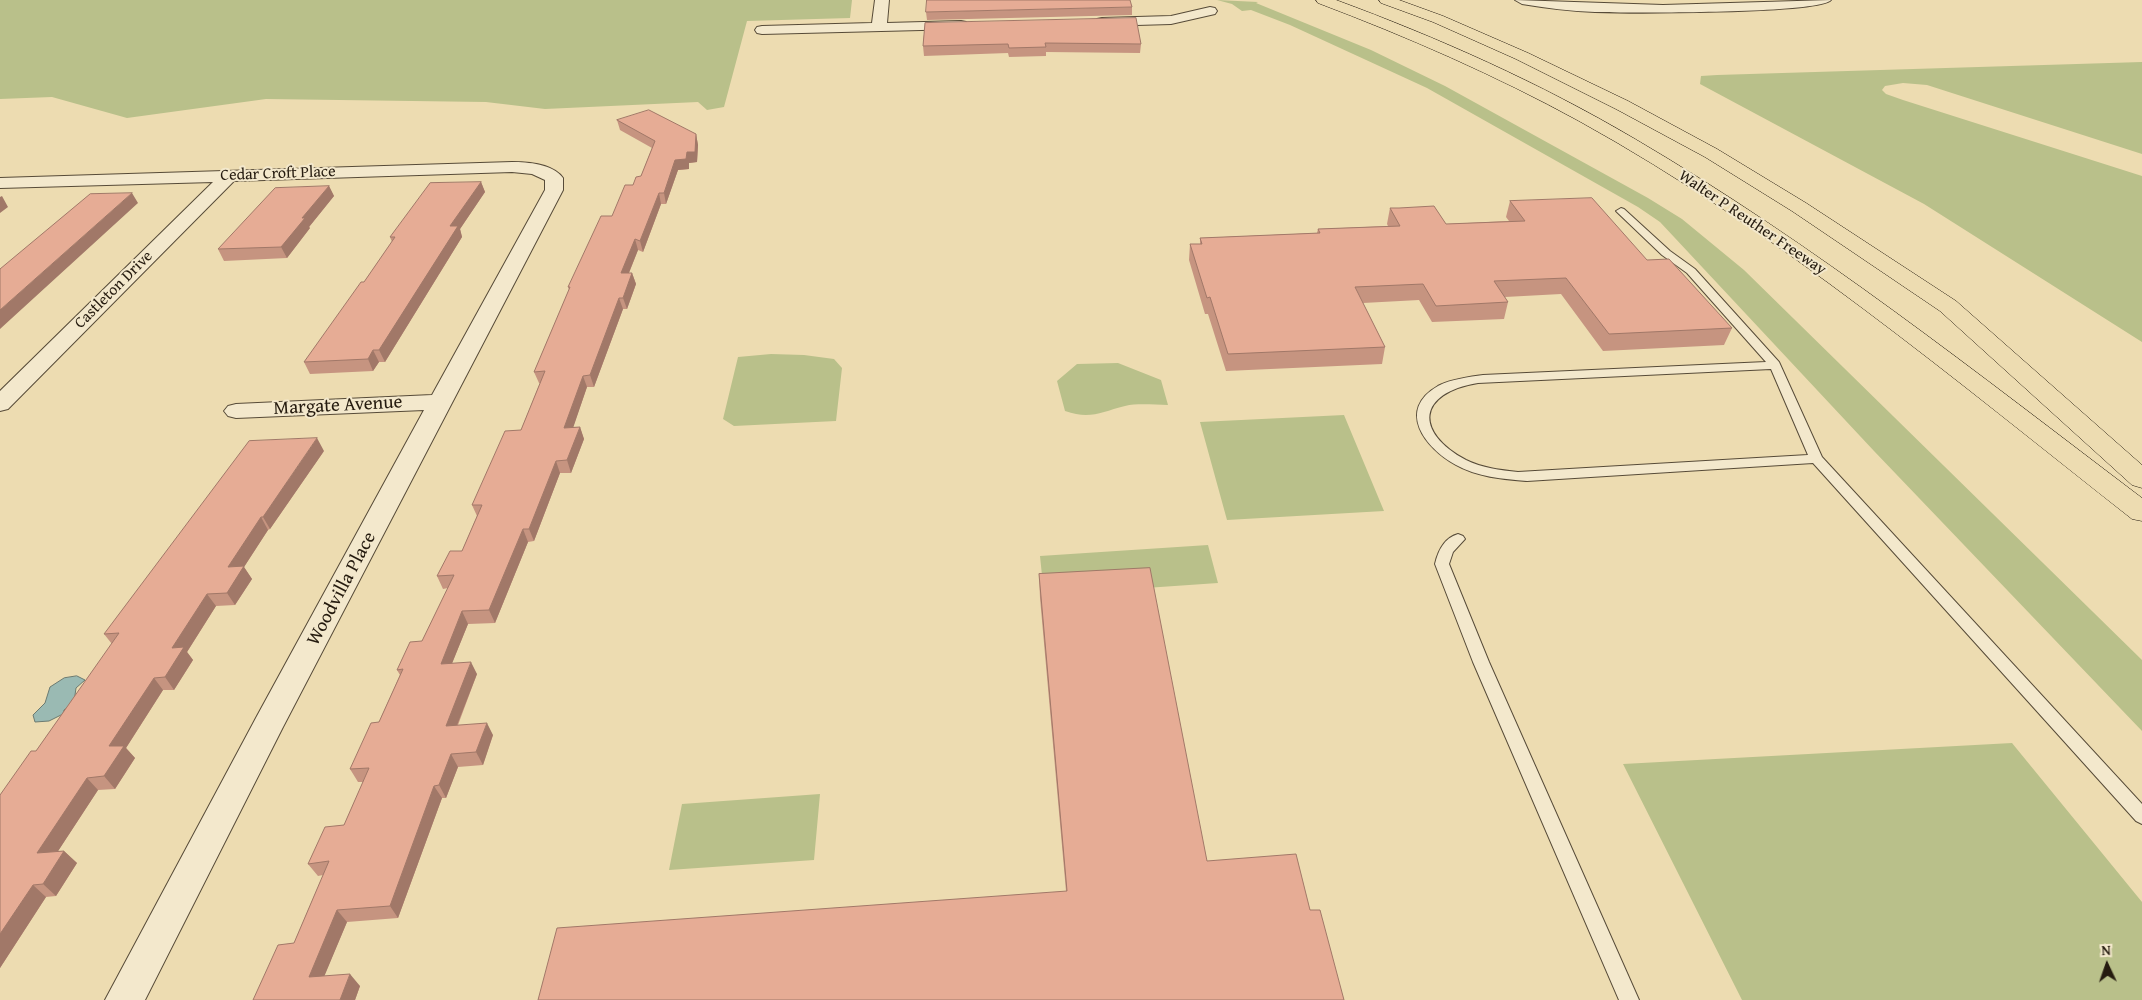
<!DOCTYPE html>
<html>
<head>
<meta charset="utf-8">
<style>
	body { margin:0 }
	#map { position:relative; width:2142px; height:1000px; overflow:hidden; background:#eddcb1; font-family:"Gentium Book Plus",serif }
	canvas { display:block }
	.north { position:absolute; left:2082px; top:940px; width:50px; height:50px; -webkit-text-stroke:4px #f3e8cc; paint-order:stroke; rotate:357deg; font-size:14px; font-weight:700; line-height:20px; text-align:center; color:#251b0f }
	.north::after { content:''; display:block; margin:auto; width:18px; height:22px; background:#251b0f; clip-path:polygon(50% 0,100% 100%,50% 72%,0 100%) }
</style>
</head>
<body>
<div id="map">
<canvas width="2142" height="1000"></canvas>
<div class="north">N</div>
</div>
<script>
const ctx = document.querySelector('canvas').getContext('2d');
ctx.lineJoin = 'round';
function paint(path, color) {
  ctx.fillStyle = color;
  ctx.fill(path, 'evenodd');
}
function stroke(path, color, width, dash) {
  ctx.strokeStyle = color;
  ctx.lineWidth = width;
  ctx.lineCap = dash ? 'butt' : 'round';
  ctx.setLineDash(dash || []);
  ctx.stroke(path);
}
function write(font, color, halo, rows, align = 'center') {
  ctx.font = font + ' "Gentium Book Plus",serif';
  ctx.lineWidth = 4;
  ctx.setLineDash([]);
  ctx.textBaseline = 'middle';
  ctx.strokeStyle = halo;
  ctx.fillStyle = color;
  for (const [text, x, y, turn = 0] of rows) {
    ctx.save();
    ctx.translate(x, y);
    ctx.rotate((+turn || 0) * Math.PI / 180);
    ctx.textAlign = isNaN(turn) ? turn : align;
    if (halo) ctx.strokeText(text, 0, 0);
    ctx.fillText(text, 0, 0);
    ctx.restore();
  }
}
const green = new Path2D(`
	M0,0H852L850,18L747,21L724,107L707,110L698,102L545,109L486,102L266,99L127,118L52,97L0,99Z
	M1217,0L1258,2L1256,3L1371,50L1445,86L1648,198L1682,219L1744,270L2142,660V731L1874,451L1660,222L1638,207L1427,88L1290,25L1251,10L1242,11L1232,4Z
	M2142,62V154L1927,85L1903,83L1885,86L1882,90L1886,94L1903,100L2142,176V342L1924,204L1700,84L1701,76L1717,75Z
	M771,354L804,355L834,359L842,368L836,421L734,426L723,419L738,357Z
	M1118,363L1161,380L1168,405C1154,405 1138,403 1125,406C1101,412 1090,420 1065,411L1057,381L1077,364Z
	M1344,415L1384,511L1227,520L1200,422Z
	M1208,545L1218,583L1044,595L1040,556Z
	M2012,743L2142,902V1000H1742L1623,764Z
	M820,794L814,860L669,870L682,804Z`);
const water = new Path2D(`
	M77,676L85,680L76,688L74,702L64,710L63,714L49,721L35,722L33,715L45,703L50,687L64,678Z`);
const service = new Path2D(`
	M1621,208L1624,209L1670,251L1695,269L1779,362L1822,457L2142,804V824L2136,821L1813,463L1527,481C1503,479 1477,477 1456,465C1425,448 1396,410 1438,386C1451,379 1469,377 1483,375L1766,362L1687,273L1662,255L1618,213L1616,211ZM1771,369L1808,455L1518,472C1500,470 1482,468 1466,460C1414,432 1417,393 1478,383Z
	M1458,534L1463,536L1465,539L1453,552L1449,564L1489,662L1639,1000H1619L1473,662L1435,564C1438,551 1444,538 1458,534Z`);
const minor = new Path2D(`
	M875,0H889L887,23L961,21L966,22L968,25L966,28L961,29L762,34L757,33L755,30L757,27L762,26L872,23Z
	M1515,0L1663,5L1831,0C1820,14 1623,13 1595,12C1570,11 1546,8 1522,4Z
	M1210,7L1215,8L1217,11L1215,14L1171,24L1102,26L1097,25L1095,22L1097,19L1102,18L1171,16Z
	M512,162C528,162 553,164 563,178V190L283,727L145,1000H105L257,716L424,410L236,418L228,416L224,411L228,406L236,404L432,395L545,190V180L532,174L512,172L234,181L8,409L0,411V391L213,182L0,188V178Z`);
const motorway = new Path2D(`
	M1316,0H1336C1439,38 1540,83 1635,139C1814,244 1977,373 2142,498V521L2132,519C1954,379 1778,231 1579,121C1495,75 1408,37 1318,3Z
	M1379,0H1399L1443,16L1528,53L1628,101L1717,149L1806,203L1956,301L2142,465V488L2132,485L1940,311L1792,211L1705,157L1616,109L1516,59L1433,22L1381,3Z`);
const wall = new Path2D(`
	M1132,7V15L927,20L926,12Z
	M925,23L1141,44L1140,53L1046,52V56L1009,57L1008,53L924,56L923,46Z
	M617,120L696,134L698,145L697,162L689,163V169L678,170L666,204H661L643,252L638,250L629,273H632L636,284L627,309H623L594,387H587L573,427H580L584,439L571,473H560L534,541L528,542L495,623L468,624L452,663L477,674L458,725L493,735L483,765L458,767L446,798H442L398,918L347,922L324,976L360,986L355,1000H253L294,943L323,875L318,876L308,864L344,825L363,782H358L350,769L379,722L400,675L397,670L422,641L448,588L443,589L437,576L462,551L477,516L472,505L521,430L540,383H539L534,372L569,290L568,287L633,185L641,176L652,148L620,130Z
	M481,182L485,192L460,229L462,237L385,362H379L373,371L310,374L304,362L364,282L392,242L390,237Z
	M329,186L334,196L309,227L310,228L287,258L224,261L218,249Z
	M1510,201L1647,260L1732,328L1724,345L1603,351L1561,294L1505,297L1508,302L1504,319L1432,322L1419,300L1363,303L1385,347L1382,364L1226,371L1208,314H1205L1189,260L1190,244H1200V238L1317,233L1318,229L1388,226L1387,224L1390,208L1446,224L1509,221L1506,217Z
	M324,451L270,529L268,530L244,567L252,579L235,605L216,606L187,652L193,660L174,690H163L126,748L135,758L115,789L98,790L58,851H64L77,863L56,896L46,897L0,968V795L36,751L112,644L104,634Z
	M1039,574L1207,861L1310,910L1344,1000L1066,891L1040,598Z`);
const shadedWall = new Path2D(`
	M696,134L698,145L697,162L689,163V169L678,170L666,204L664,193L675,160L687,152Z
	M481,182L485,192L460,229L462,237L385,362L379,350L450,226Z
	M329,186L334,196L309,227L310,228L287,258L281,247L302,218Z
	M132,193L138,203L0,329V310Z
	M659,193L661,204L643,252L640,241Z
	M2,196L8,207L0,213V197Z
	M635,239L638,250L624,285L621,273Z
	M632,273L636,284L627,309L623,298Z
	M619,298L623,309L594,387L590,375Z
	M373,350L379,362L373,371L368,359Z
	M583,376L587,387L569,440L564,428Z
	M580,427L584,439L571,473L567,460Z
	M317,438L324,451L270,529L263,517Z
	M556,461L560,473L534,541L529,529Z
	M261,517L268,530L244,567L252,579L235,605L227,593L228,567Z
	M523,529L528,542L495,623L489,610Z
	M207,594L216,606L187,652L193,660L174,690L165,677L172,648Z
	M462,611L468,624L447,676L441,664Z
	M471,662L477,674L452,738L446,726Z
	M154,678L163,690L126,748L135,758L115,789L104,776L109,746Z
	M487,723L493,735L483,765L476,752Z
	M451,754L458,767L446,798L439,785Z
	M87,778L98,790L49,865L37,853Z
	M434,786L442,798L398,918L390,906Z
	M64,851L77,863L56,896L43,884Z
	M33,885L46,897L0,968V934Z
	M337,910L347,922L319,989L309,977Z
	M350,974L360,986L355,1000H340Z`);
const building = new Path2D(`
	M927,0H1130L1132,7L926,12Z
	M1136,18L1141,44L1045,43L1046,47L1009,48L1008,44L923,46L925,23Z
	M649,110L696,134L695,152H687L686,159L675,160L664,193H659L640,241L635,239L621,273H632L623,298H619L590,375L583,376L564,428L580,427L567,460L556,461L529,529H523L489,610L462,611L441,664L471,662L446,726L487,723L476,752L451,754L439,785L434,786L390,906L337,910L309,977L350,974L340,1000H253L278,945L294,943L329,861L308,864L325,827L344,825L369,768L350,769L371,723L379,722L403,669L397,670L410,642L422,641L454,575L437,576L450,551H462L482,505H472L505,431L521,430L545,371L534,372L570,287H568L601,216H612L625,185H633L636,177L641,176L655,141L617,120Z
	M481,182L450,226H458L379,350H373L368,359L304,362L361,282H364L395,237H390L430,183Z
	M329,186L302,218H305L281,247L218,249L275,188Z
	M132,193L0,310V269L90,194Z
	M1592,198L1647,260L1669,259L1732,328L1609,334L1566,278L1494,281L1508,302L1436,306L1423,284L1355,287L1385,347L1228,354L1210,297L1207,298L1190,244H1202L1200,238L1320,233L1318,229L1400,226L1390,208H1399L1434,206L1446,224L1525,221L1510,201Z
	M317,438L263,517H261L228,567L244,566L227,593L207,594L172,648L184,647L165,677L154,678L109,746H124L104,776L87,778L37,853L64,851L43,884L33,885L0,934V795L31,751H36L119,633L104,634L249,441Z
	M1150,568L1207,861L1296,854L1310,910H1320L1344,1000H538L557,928L1067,891L1039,574Z`);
const farStreetnames = [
	["Cedar Croft Place",278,174,-2],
	["Walter P Reuther Freeway",1752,223,34],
	["Castleton Drive",114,290,-45]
];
const streetNames = [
	["Margate Avenue",338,406,-3],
	["Woodvilla Place",342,589,-62]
];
paint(green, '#b9c08a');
paint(water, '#9abab3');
stroke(water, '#6b7a71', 1);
stroke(service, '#574b38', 2);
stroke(minor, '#574b38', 2);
stroke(motorway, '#251b0f', 1);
paint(service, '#f3e8cc');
paint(minor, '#f3e8cc');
paint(motorway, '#eddcb1');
paint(wall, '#c69480');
paint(shadedWall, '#a17868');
paint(building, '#e6ac95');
stroke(building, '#a17868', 1);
write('16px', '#251b0f', '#f3e8cc', farStreetnames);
write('19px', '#251b0f', '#f3e8cc', streetNames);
</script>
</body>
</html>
